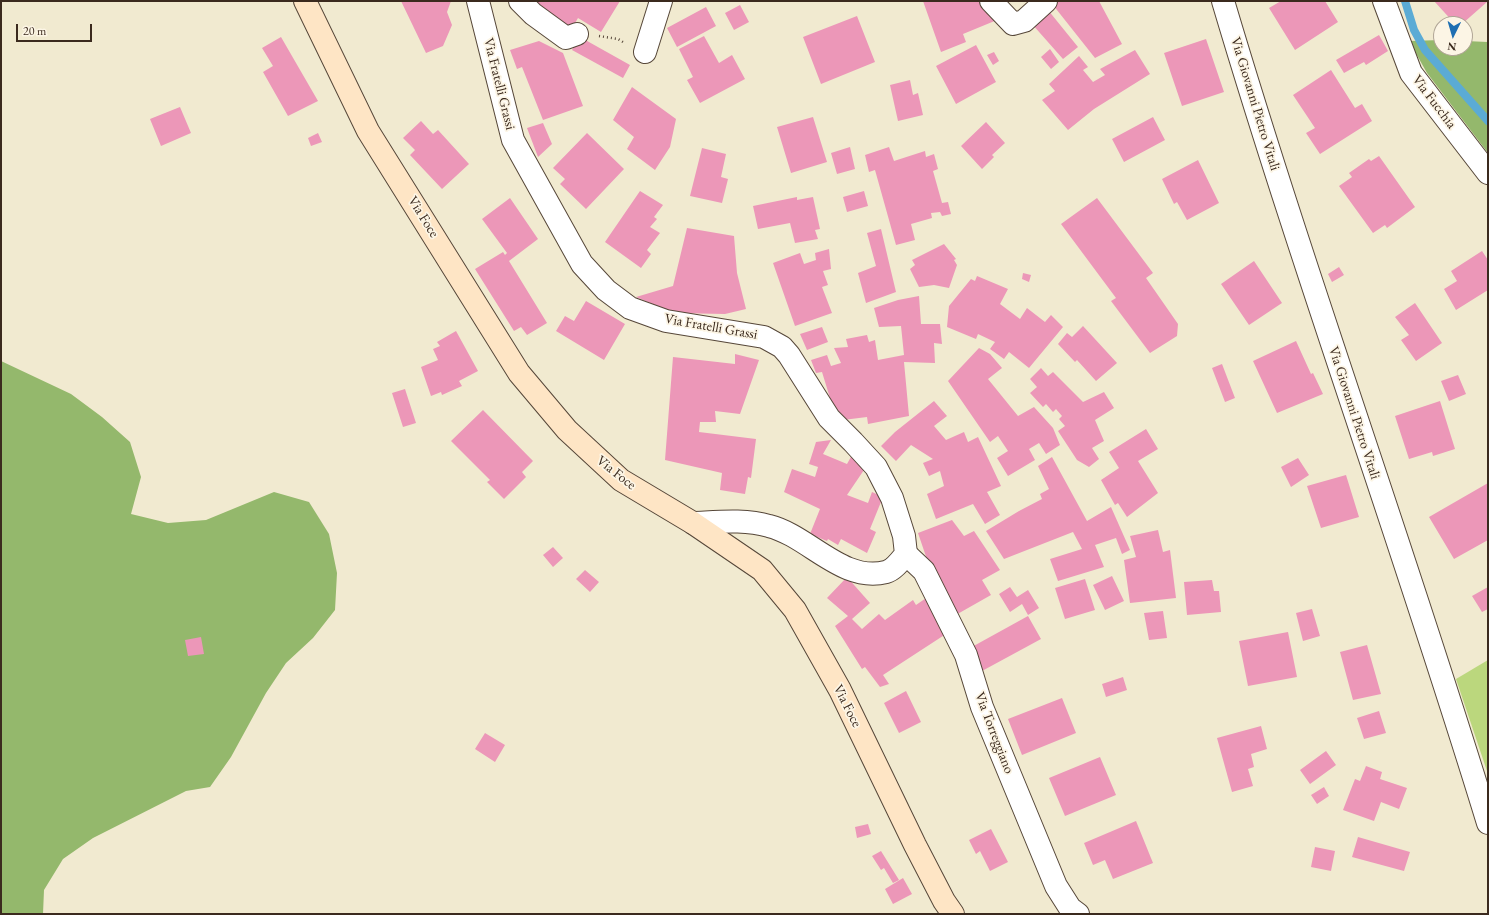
<!DOCTYPE html>
<html>
<head>
<meta charset="utf-8">
<style>
	body { margin:0 }
	#map { position:relative; width:1489px; height:915px; overflow:hidden; background:#f1ead0; font-family:"EB Garamond",serif }
	canvas { display:block }
	.frame { position:absolute; inset:0; border:2px solid #3b2a1e; pointer-events:none }
	.north { position:absolute; left:1433px; top:16px; width:40px; height:40px; box-sizing:border-box; background:#fcf5e5; border:1px solid #afa495; border-radius:50%; rotate:185deg; font-size:11px; font-weight:700; line-height:16px; text-align:center; color:#3b2a1e }
	.north::after { content:''; display:block; margin:auto; width:14px; height:18px; background:#1f6fb2; clip-path:polygon(50% 0,100% 100%,50% 72%,0 100%) }
	.scale { position:absolute; left:16px; top:24px; width:76px; height:18px; box-sizing:border-box; border:2px solid #3b2a1e; border-top:0; padding-left:5px; font-size:12px; line-height:14px; white-space:nowrap; color:#3b2a1e; -webkit-text-stroke:3px #fcf5e5; paint-order:stroke }
</style>
</head>
<body>
<div id="map">
<canvas width="1489" height="915"></canvas>
<div class="frame"></div>
<div class="north">N</div>
<div class="scale">20 m</div>
</div>
<script>
const ctx = document.querySelector('canvas').getContext('2d');
ctx.lineJoin = 'round';
function paint(path, color) {
  ctx.fillStyle = color;
  ctx.fill(path, 'evenodd');
}
function stroke(path, color, width, dash) {
  ctx.strokeStyle = color;
  ctx.lineWidth = width;
  ctx.lineCap = dash ? 'butt' : 'round';
  ctx.setLineDash(dash || []);
  ctx.stroke(path);
}
function write(font, color, halo, rows, align = 'center') {
  ctx.font = font + ' "EB Garamond",serif';
  ctx.lineWidth = 3.5;
  ctx.setLineDash([]);
  ctx.textBaseline = 'middle';
  ctx.strokeStyle = halo;
  ctx.fillStyle = color;
  for (const [text, x, y, turn = 0] of rows) {
    ctx.save();
    ctx.translate(x, y);
    ctx.rotate((+turn || 0) * Math.PI / 180);
    ctx.textAlign = isNaN(turn) ? turn : align;
    if (halo) ctx.strokeText(text, 0, 0);
    ctx.fillText(text, 0, 0);
    ctx.restore();
  }
}
const green = new Path2D(`
	M1488,660V774L1456,679Z`);
const forest = new Path2D(`
	M1441,40V48H1465V41L1488,42V153L1427,73L1409,41Z
	M1,361L71,394L102,417L130,442L141,477L131,514L168,523L206,520L274,492L309,502L329,534L337,573L335,610L313,638L286,663L266,693L231,757L210,787L186,791L93,838L63,859L44,890L43,914H1Z`);
const stream = new Path2D(`
	M1405,1L1414,30L1425,50L1488,121`);
const building = new Path2D(`
	M401,1H451L447,12L452,25L443,46L426,53Z
	M531,1H620L601,32L578,18L571,30Z
	M923,1H984L997,20L963,34L966,42L941,52Z
	M1057,1H1099L1122,44L1095,58L1053,5Z
	M1281,1H1325L1338,22L1295,50L1269,8Z
	M1434,1H1486L1487,2L1462,24H1455Z
	M740,5L749,22L734,30L725,13Z
	M706,7L716,26L677,47L667,28Z
	M1048,10L1078,47L1063,59L1032,24Z
	M857,16L875,62L821,84L803,37Z
	M1379,35L1388,51L1366,65L1364,62L1344,73L1336,60Z
	M704,36L719,63L732,55L745,79L700,103L687,80L693,77L679,49Z
	M281,37L318,101L288,116L263,72L273,66L262,48Z
	M580,37L630,65L623,78L572,50Z
	M1206,39L1224,92L1182,106L1164,53Z
	M539,41L563,53L583,106L543,120L522,67L517,69L510,50Z
	M976,45L996,82L956,104L936,66Z
	M1050,49L1059,62L1051,69L1041,57Z
	M1135,50L1150,74L1094,109L1068,130L1042,100L1055,91L1049,84L1079,56L1088,67L1083,70L1093,82L1105,75L1100,69Z
	M994,52L999,61L993,65L987,55Z
	M1331,70L1355,108L1362,104L1372,121L1320,154L1306,133L1315,128L1293,95Z
	M910,80L913,95L918,93L923,115L898,121L890,85Z
	M632,87L676,119L670,147L655,170L627,149L634,137L613,120Z
	M180,107L191,133L161,146L150,119Z
	M813,117L827,162L791,173L777,127Z
	M1153,117L1165,140L1124,162L1112,139Z
	M421,121L433,134L438,130L469,164L442,189L410,155L415,150L403,138Z
	M986,122L1005,143L992,155L994,157L982,169L961,146Z
	M543,123L552,144L538,157L527,128Z
	M318,133L322,142L311,146L308,138Z
	M587,133L624,169L586,209L560,184L565,179L553,168Z
	M850,147L855,169L837,174L831,153Z
	M889,147L894,161L925,151L926,157L934,154L938,169L933,171L942,203L948,202L951,214L942,216L940,212L931,213L932,218L911,224L915,240L896,245L875,170L869,172L865,155Z
	M702,148L726,154L721,177L728,179L722,203L690,196Z
	M1379,156L1415,207L1387,228L1385,225L1373,233L1339,186L1352,177L1349,173L1369,159L1371,161Z
	M1198,160L1219,203L1187,220L1177,202L1174,204L1162,179Z
	M640,191L663,205L654,217L657,219L650,227L660,233L647,250L651,254L641,268L605,242Z
	M864,191L868,206L847,212L843,197Z
	M797,197V200L813,197L820,229L815,230L818,239L795,243L790,223L758,229L753,206Z
	M510,198L538,239L509,261L547,323L527,335L521,327L514,331L475,269L503,252L505,255L507,253L482,219Z
	M1097,198L1153,273L1146,278L1178,324L1177,336L1150,353L1111,301L1116,298L1061,224Z
	M687,228L734,236L737,273L746,309L725,314L674,313L636,297L673,286Z
	M881,229L896,292L866,303L858,273L876,266L867,233Z
	M944,244L956,259L954,260L957,265L949,288L934,285L919,287L910,269L915,265L912,260Z
	M829,249L831,269L823,271L828,285L822,287L832,313L795,326L773,263L800,253L804,264L816,260L815,253Z
	M1482,251L1488,260V290L1456,310L1444,289L1457,281L1451,271Z
	M1254,261L1282,303L1249,325L1221,284Z
	M1339,267L1344,275L1332,282L1328,274Z
	M1023,273L1031,275L1029,282L1022,279Z
	M977,276L1008,289L1000,304L1020,319L1027,308L1045,322L1051,315L1063,327L1029,368L1009,352L1004,359L990,349L995,342L978,334L976,339L947,327L949,306L971,279L975,281Z
	M919,296L921,324H940L942,344L934,343L935,363L904,362L909,416L868,424L867,417L843,420L834,411L822,372L816,373L811,360L827,355L831,366L841,363L834,348L848,347L846,339L867,335L869,342L875,340L878,360L904,355L901,326L879,327L874,308L898,300Z
	M586,301L625,324L604,360L556,331L565,316L574,321Z
	M1415,303L1442,343L1416,361L1401,340L1409,335L1395,317Z
	M1083,326L1117,363L1096,381L1077,360L1075,362L1058,344L1067,333L1072,337Z
	M822,327L828,342L807,350L800,334Z
	M456,331L478,371L459,381L462,386L442,395L441,392L431,396L421,367L438,360L433,349L440,346L437,342Z
	M1296,341L1311,374L1313,373L1323,394L1277,413L1253,361Z
	M979,348L990,354L1002,368L988,379L1018,416L1034,407L1053,428L1060,445L1046,454L1039,443L1029,449L1035,460L1008,476L997,458L1008,451L998,436L990,442L948,381Z
	M735,354L759,360L740,414L715,411L716,422H700L699,432L756,439L751,478L748,477L745,494L720,490L722,473L665,460L673,357L735,364Z
	M1222,364L1235,398L1225,402L1212,368Z
	M1041,368L1048,376L1053,372L1083,402L1104,392L1114,408L1095,420L1104,441L1092,448L1099,459L1089,467L1077,460L1058,431L1065,426L1059,419L1062,416L1056,409L1053,412L1046,404L1043,407L1030,393L1037,387L1030,379Z
	M1458,375L1466,394L1449,401L1441,381Z
	M405,389L416,423L403,427L392,393Z
	M934,401L947,416L934,426L946,440L964,432L968,442L978,437L1001,486L987,492L1000,515L985,524L973,504L936,519L927,494L944,486L940,471L929,476L923,463L933,459L911,445L896,461L881,446L895,432Z
	M1440,401L1455,449L1433,456L1432,452L1409,459L1395,416Z
	M483,410L533,461L522,472L526,477L504,499L487,482L490,480L451,441Z
	M1146,429L1158,449L1138,461L1158,493L1127,517L1118,503L1115,505L1101,480L1119,468L1109,452Z
	M831,440L823,454L847,464L852,455L866,467L847,495L868,503L872,492L883,497L870,529L876,532L867,553L841,539L838,545L828,539L827,541L810,534L820,509L784,492L792,469L815,477L818,467L809,464L816,442Z
	M1052,457L1087,521L1111,507L1130,550L1122,554L1116,538L1095,545L1104,567L1058,581L1050,559L1082,549L1073,532L1004,559L986,531L1019,511L1042,499L1040,494L1049,489L1038,466Z
	M1298,458L1309,475L1291,487L1281,467Z
	M1346,475L1359,517L1321,528L1307,486Z
	M1488,483V540L1454,559L1429,517Z
	M952,520L964,536L974,531L1000,570L982,580L991,595L954,616L935,583L918,533Z
	M1158,530L1163,552L1170,550L1176,598L1130,603L1124,560L1136,557L1130,536Z
	M553,547L563,558L553,567L543,555Z
	M585,570L599,582L590,592L576,579Z
	M1112,576L1124,601L1105,610L1093,585Z
	M847,577L870,603L852,619L862,629L879,614L885,620L913,600L916,605L932,594L949,632L883,675L889,684L880,687L865,667L862,669L835,626L848,616L827,598Z
	M1085,579L1095,610L1065,619L1055,588Z
	M1212,580L1214,591H1219L1221,612L1187,615L1184,582Z
	M1010,587L1017,597L1028,590L1039,608L1028,615L1022,604L1010,612L999,594Z
	M1488,587V609L1482,612L1472,596Z
	M1312,609L1320,636L1303,641L1296,613Z
	M1163,611L1167,638L1149,640L1144,613Z
	M1028,616L1041,639L982,671L970,648Z
	M1288,632L1297,677L1248,686L1239,641Z
	M201,637L204,654L188,656L185,640Z
	M1367,645L1381,694L1353,700L1340,652Z
	M1123,677L1127,690L1106,697L1102,684Z
	M906,691L921,722L899,733L884,703Z
	M1062,698L1076,733L1022,755L1008,719Z
	M1379,711L1386,733L1364,739L1357,718Z
	M1261,726L1267,749L1251,754L1254,767L1248,769L1253,786L1232,792L1217,738Z
	M485,733L505,745L495,762L475,749Z
	M1326,751L1336,765L1310,784L1300,770Z
	M1100,757L1116,795L1065,816L1049,778Z
	M1366,766L1382,772L1380,779L1407,788L1399,809L1381,802L1374,821L1343,810L1355,779L1360,781Z
	M1324,787L1329,796L1317,804L1311,795Z
	M1136,821L1153,863L1113,879L1105,860L1093,865L1084,843Z
	M868,824L871,834L857,838L855,827Z
	M991,829L1008,862L990,871L980,851L976,854L969,840Z
	M1358,837L1410,852L1404,871L1352,857Z
	M1315,847L1335,851L1331,871L1311,867Z
	M881,851L899,880L893,883L884,868L881,870L872,856Z
	M903,878L912,894L893,904L885,889Z`);
const path = new Path2D(`
	M599,36L618,39L623,42`);
const minor = new Path2D(`
	M520,1L533,14L566,38L577,34
	M991,1L1013,24L1024,21L1046,1
	M1223,1C1305,277 1404,548 1488,823
	M1384,1L1411,73L1488,173
	M645,52L661,1
	M906,554L924,571L966,655L982,707L1056,886L1070,908L1078,914`);
const tertiary = new Path2D(`
	M478,1L513,140L582,264L606,290L630,308L666,321L764,337L782,347L789,355L829,418L853,442L876,467L892,498L904,536L906,554C901,560 894,570 886,572C842,583 809,536 769,526C745,519 718,522 693,523`);
const secondary = new Path2D(`
	M305,1L368,131L519,373L567,430L621,480L693,523L762,570L795,610L840,690L915,845L944,901L953,914`);
const streetNames = [
	["Via Fratelli Grassi",499,84,76],
	["Via Fucchia",1434,102,53],
	["Via Giovanni Pietro Vitali",1255,104,73],
	["Via Foce",423,217,58],
	["Via Fratelli Grassi",711,327,10],
	["Via Giovanni Pietro Vitali",1354,413,72],
	["Via Foce",616,473,38],
	["Via Foce",847,706,63],
	["Via Torreggiano",994,733,69]
];
paint(green, '#bbd77d');
paint(forest, '#94b86c');
stroke(stream, '#5babd5', 8);
paint(building, '#ec97b8');
stroke(minor, '#564739', 24);
stroke(tertiary, '#564739', 24);
stroke(secondary, '#564739', 24);
stroke(path, '#564739', 2.5, [1, 3]);
stroke(minor, '#fff', 22);
stroke(tertiary, '#fff', 22);
stroke(secondary, '#fee5c5', 22);
write('14px', '#3b2a1e', '#fcf5e5', streetNames);
</script>
</body>
</html>
